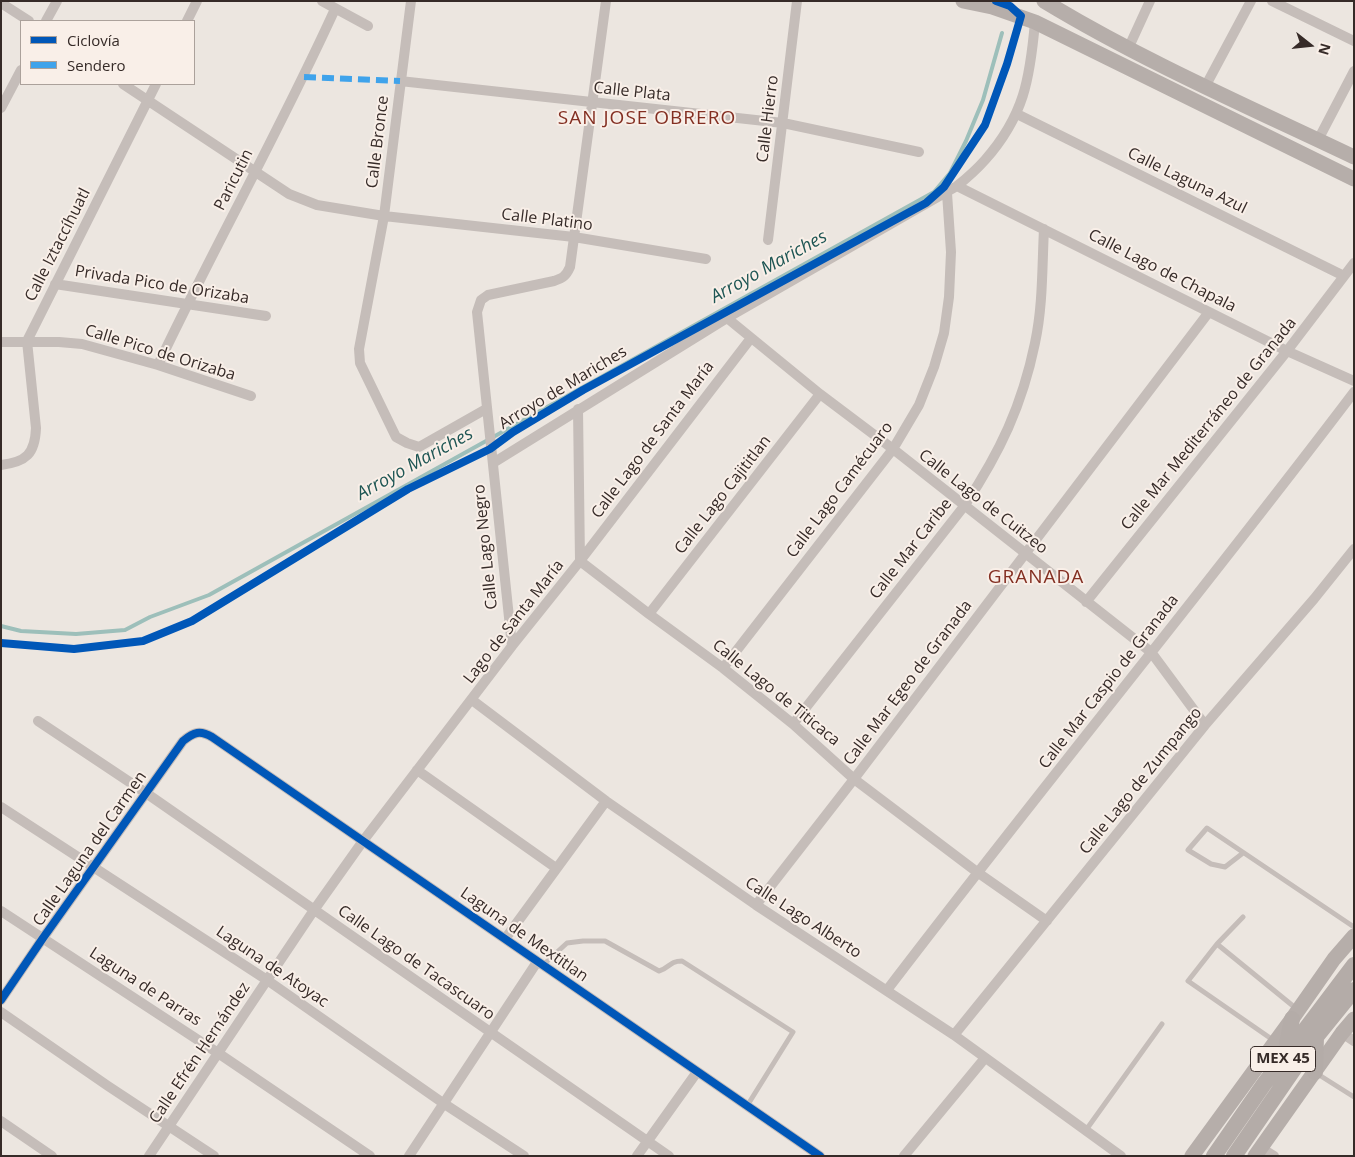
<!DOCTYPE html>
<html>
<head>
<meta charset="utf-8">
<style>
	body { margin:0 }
	#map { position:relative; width:1355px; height:1157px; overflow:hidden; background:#ece6e0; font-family:"Open Sans",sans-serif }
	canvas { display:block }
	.frame { position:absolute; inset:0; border:2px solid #362b28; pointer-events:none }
	.legend { position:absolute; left:20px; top:20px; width:175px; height:65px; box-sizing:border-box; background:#f9efe8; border:1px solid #aba19b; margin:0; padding:6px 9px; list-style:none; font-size:15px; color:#362b28 }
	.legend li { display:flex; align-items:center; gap:10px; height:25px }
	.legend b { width:25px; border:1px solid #aba19b }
	.north { position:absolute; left:1285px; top:20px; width:50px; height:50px; -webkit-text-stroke:4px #f9efe8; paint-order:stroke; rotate:106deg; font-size:14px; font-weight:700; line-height:20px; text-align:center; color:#362b28 }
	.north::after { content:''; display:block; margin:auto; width:18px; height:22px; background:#362b28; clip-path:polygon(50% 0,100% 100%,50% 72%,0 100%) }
</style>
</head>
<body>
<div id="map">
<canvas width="1355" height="1157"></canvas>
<div class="frame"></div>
<ul class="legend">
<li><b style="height:6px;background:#0057b8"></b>Ciclovía</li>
<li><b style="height:6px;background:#3fa3eb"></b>Sendero</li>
</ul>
<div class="north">N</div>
</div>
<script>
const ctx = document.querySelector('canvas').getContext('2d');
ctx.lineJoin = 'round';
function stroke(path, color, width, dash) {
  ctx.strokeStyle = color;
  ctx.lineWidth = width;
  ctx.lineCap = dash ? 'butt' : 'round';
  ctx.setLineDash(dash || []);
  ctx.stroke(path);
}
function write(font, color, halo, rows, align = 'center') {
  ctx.font = font + ' "Open Sans",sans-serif';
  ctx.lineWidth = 4;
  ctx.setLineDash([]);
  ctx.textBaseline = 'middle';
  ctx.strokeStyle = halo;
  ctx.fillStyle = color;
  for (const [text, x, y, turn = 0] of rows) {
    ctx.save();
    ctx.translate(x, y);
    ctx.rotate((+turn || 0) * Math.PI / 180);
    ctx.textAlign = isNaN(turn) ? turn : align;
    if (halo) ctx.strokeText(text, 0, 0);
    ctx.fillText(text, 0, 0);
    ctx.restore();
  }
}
const stream = new Path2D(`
	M1,626L21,631L76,634L125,630L150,617L209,595L934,192L950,173L966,141L983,100L1002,33`);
const lane = new Path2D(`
	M1243,853L1225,867L1211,864L1188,850L1207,828L1354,927
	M1243,917L1217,944L1188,981L1273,1040
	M1217,944L1298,1010
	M543,965L567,943L583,941H605L659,971C670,968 669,961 682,961L793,1032L747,1106
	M1316,1073L1354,1097
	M1086,1130L1162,1024`);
const street = new Path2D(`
	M322,1L368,26
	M411,1L384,216L359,349L360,363L396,437L407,443L419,447L486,409
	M1272,1L1354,41
	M1,3L29,21
	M46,21L57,1
	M187,21L197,1
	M1128,49L1150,1
	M400,81L783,123L919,152
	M123,84L289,194L317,205L384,216L574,237L706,259
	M1205,87L1251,1
	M1,108L21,70
	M1017,114L1344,276
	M1318,140L1354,71
	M957,186L1287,351L1354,381
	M768,240L797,1
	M55,284L266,316
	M727,318L820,394L893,449L1151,652L1205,725
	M1,342H59L82,344L158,365L251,396
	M158,365C215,245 280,130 335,9
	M578,409L580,561
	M493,463L727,318L957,186C967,178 977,169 985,160C1024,116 1030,79 1035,22
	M1,465C26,462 35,454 36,428L27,341L156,84
	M580,561L649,614L723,668L793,724L854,779L977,872L1047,921
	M1086,602L1287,351L1354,263
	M649,614L820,394
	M512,646L477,312L481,300L488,295L554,281C563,278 566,276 570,267L606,1
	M723,668L893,449L919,405L934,367L944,333L949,297L951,252L947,193
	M472,700L606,801L756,905L954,1035L1121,1156
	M38,721L146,793L669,1156
	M793,724L965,505C1000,452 1022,406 1035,343C1043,306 1042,267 1044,229
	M417,770L556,868
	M1,807L267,980L443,1103L524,1156
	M756,905L854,779L1209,312
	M1,911L218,1053L370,1156
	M505,939L606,801
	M887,990C1040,789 1201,594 1354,392
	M1,1000L43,938L183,741C194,732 200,730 212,737L820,1156
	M1,1012L108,1086L214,1156
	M1342,1033L1354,1041
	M954,1035L1205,725L1314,599L1354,549
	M1,1121L52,1156
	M1261,1148L1274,1156
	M149,1156L314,910L363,841L512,646L580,561L751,338
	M409,1156L537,962
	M637,1156L697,1072
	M904,1156L985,1058`);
const secondary = new Path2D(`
	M963,1L992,7L1035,22L1354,179
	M1044,1C1143,61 1249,107 1354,157
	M1192,1156L1292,1019L1334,959L1354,936
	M1255,1156L1342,1033L1354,1019`);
const primary = new Path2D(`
	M1285,1054L1292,1019
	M1315,1072L1316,1037
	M1214,1156L1264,1084L1354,965
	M1234,1156L1316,1037L1354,990`);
const quiet = new Path2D(`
	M304,77L400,81`);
const cycleway = new Path2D(`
	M1,643L74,649L143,641L192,621L408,489L490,449L513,432L583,390L926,203L944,187L985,125L1007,64L1021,16L1010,6L996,1
	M1,1000L43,938L183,741C194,732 200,730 212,737L820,1156`);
const shields = [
	[1283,1059,65]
];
const shieldNames = [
	["MEX 45",1283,1059]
];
const streetNames = [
	["Calle Plata",632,92,6],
	["Calle Hierro",768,119,-83],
	["Calle Bronce",378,142,-83],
	["Paricutin",234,180,-63],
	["Calle Laguna Azul",1187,181,26],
	["Calle Platino",547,220,7],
	["Calle Iztaccíhuatl",58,245,-63],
	["Calle Lago de Chapala",1162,271,27],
	["Privada Pico de Orizaba",162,285,9],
	["Calle Pico de Orizaba",160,353,17],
	["Arroyo de Mariches",563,388,-31],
	["Calle Mar Mediterráneo de Granada",1209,424,-51],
	["Calle Lago de Santa María",653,440,-53],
	["Calle Lago Camécuaro",840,490,-53],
	["Calle Lago Cajititlan",723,495,-52],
	["Calle Lago de Cuitzeo",983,502,38],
	["Calle Lago Negro",486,547,-96],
	["Calle Mar Caribe",911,549,-52],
	["Lago de Santa María",514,622,-52],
	["Calle Mar Caspio de Granada",1109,682,-52],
	["Calle Mar Egeo de Granada",908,683,-53],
	["Calle Lago de Titicaca",776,693,39],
	["Calle Lago de Zumpango",1141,781,-51],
	["Calle Laguna del Carmen",90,849,-55],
	["Calle Lago Alberto",803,918,33],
	["Laguna de Mextitlan",524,935,35],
	["Calle Lago de Tacascuaro",416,963,35],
	["Laguna de Atoyac",272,967,34],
	["Laguna de Parras",145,987,33],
	["Calle Efrén Hernández",200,1053,-56]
];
const waterNames = [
	["Arroyo Mariches",769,267,-29],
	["Arroyo Mariches",415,464,-29]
];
const quarterNames = [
	["SAN JOSE OBRERO",647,119],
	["GRANADA",1036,578]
];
stroke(stream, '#9dbfba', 4);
stroke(lane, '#c5bdb9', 5);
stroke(street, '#c5bdb9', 10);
stroke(secondary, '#b6aeaa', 15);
stroke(primary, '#b4aca8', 16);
stroke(quiet, '#3fa3eb', 6, [12, 6]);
stroke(cycleway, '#0057b8', 8);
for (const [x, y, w] of shields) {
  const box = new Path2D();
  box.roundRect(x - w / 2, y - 12.5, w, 25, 4);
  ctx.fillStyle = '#f9efe8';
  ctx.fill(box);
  stroke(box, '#362b28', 1);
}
write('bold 15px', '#362b28', null, shieldNames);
write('16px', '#362b28', '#f9efe8', streetNames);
write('italic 18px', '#1e5654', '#f9efe8', waterNames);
ctx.letterSpacing = '1px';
write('19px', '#832f22', '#f9efe8', quarterNames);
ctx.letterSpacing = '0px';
</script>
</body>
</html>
